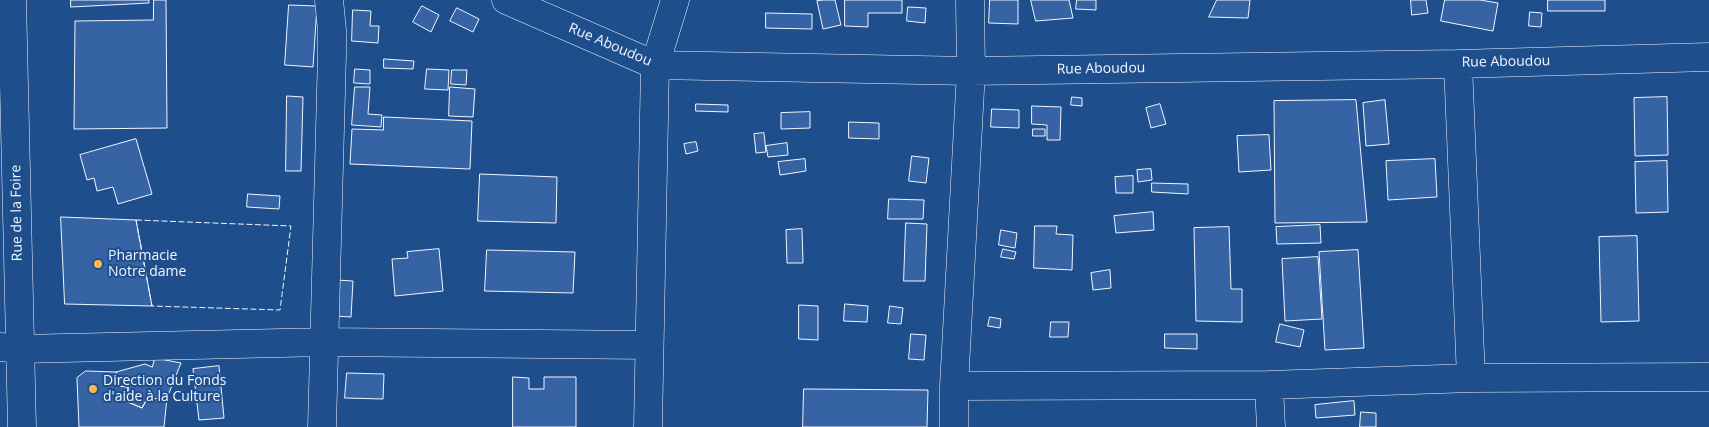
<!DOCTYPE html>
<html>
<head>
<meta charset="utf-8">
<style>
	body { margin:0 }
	canvas { display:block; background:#1f4e8c }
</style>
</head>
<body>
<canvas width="1709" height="427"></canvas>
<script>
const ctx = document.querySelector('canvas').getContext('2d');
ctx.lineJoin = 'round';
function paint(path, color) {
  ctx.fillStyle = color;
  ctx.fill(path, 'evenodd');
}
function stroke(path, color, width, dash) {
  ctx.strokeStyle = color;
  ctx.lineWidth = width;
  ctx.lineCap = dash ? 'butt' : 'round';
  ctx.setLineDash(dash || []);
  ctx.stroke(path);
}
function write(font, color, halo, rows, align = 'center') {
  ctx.font = font + ' "Open Sans",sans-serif';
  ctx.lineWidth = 4;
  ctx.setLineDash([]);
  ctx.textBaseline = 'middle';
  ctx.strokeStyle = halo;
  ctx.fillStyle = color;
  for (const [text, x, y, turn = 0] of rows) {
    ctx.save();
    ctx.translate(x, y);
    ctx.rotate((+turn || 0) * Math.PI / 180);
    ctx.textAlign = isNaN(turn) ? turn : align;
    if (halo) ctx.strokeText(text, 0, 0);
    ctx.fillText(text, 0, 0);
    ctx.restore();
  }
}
const building = new Path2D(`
	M71,0H149V3L71,7Z
	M154,0H166L167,128L74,129L75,21L153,20Z
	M824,0H835L841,25L823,29L817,1Z
	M845,0H902V13H868V27L845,26Z
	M990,0H1018V24L989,23Z
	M1031,0H1069L1073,18L1036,21Z
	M1077,0H1096V10L1076,9Z
	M1217,0H1250L1248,18L1209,17Z
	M1411,0H1426L1428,13L1412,15Z
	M1445,0H1480L1498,3L1493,31L1441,21Z
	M1548,0H1605V11H1548Z
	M289,5L317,6L313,67L285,65Z
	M422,6L439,15L431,32L413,22Z
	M908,7L926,8L925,23L907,21Z
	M457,8L479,19L473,32L450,21Z
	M353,10L371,11L370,26H379L378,43L352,41Z
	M1530,12L1542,13L1541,27L1529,26Z
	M766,13L812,14V29L766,28Z
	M384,59L414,61L413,69L384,68Z
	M355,69L370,70V84L354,83Z
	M427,69L449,70L448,90L425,89Z
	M452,70H467L466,85L451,84Z
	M355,87H370L368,114L382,115L381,127L352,125Z
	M450,87L475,89L473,117L449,116Z
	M287,96L303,97L301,171H286Z
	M1072,97L1082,98V106L1071,105Z
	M1667,97L1668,155L1635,156L1634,98Z
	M1356,100L1367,222L1275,223L1274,101Z
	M1385,100L1389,144L1366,146L1363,103Z
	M696,104L728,105V112L696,111Z
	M1160,104L1166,124L1151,128L1146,108Z
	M1032,106L1061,107L1060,140H1047V125L1032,124Z
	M992,109L1019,110V128L991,127Z
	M810,112V128L781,129V113Z
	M384,117L472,121L470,169L350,164L352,129L383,130Z
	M849,122L879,123V139L849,138Z
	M1033,129H1045V136H1033Z
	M764,133L766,152L756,153L754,134Z
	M1269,135L1271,170L1239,172L1237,136Z
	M136,139L152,194L118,204L113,187L97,191L94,178L87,180L80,155Z
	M696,142L698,151L686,154L684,144Z
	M787,143L788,155L768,157L766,146Z
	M912,156L929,158L926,183L909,181Z
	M805,159L806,171L780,175L778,162Z
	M1435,159L1437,197L1388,200L1386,161Z
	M1667,161L1668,212L1636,213L1635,162Z
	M1151,169L1152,180L1138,182L1137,170Z
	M480,174L557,177L556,223L478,221Z
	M1133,176V193H1116L1115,177Z
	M1152,183L1188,184V194L1152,192Z
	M248,194L280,196L279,209L247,207Z
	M889,199L924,200L923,219H888Z
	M1153,212L1154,230L1116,233L1114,216Z
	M61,217L136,220L152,306L65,304Z
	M906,223L927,224L925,281H904Z
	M1320,225L1321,243L1277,244L1276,227Z
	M1035,226H1057L1056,234L1073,235L1072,270L1034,268Z
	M1229,227L1231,289H1242V322L1196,321L1194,228Z
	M802,229L803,263H787L786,230Z
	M1001,230L1017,233L1015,248L999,245Z
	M1637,236L1639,321L1601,322L1599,237Z
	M439,249L443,291L395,296L392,259L408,258L407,252Z
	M1003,249L1016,252L1014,259L1001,257Z
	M487,250L575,252L573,293L485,291Z
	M1358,250L1364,348L1325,350L1319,252Z
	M1318,257L1322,319L1285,321L1282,259Z
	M1110,270L1111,288L1093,290L1091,273Z
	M336,280L353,281L351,317L334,316Z
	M845,304L868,306L867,322L844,321Z
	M799,305L818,306V340L799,339Z
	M890,306L903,308L901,324L888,323Z
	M990,317L1001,319L1000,328L988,326Z
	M1051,322H1069L1068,337H1050Z
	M1280,324L1304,330L1300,347L1276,342Z
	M911,334L926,335L924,360L909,359Z
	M1165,334H1197V349L1165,348Z
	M155,358L181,363L167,398L147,399L142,408L128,402V387L118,386L116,372L145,364L152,367Z
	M219,366L224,418L199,420L193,369Z
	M86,371L116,372L118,386L128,387V402L142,408L147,399L167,398L164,427H79L77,378Z
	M347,373L384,374L383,399L345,398Z
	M513,377L529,378V389H544V377H576V427H513Z
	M804,389L928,390L927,427H803Z
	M1354,401L1355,415L1316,418L1315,405Z
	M1361,412L1376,413V427H1360Z`);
const minor = new Path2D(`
	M506,0L655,65L971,71L1458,64L1709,57
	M1458,64L1471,378
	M0,347L21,349L324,342L649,345
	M1269,385L1271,427
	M954,386L1269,385L1471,378L1709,377
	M322,427L332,54V30L329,0
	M648,427L655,65L675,0
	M954,427V386L971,71L970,0`);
const major = new Path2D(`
	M12,0L22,427`);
const fence = new Path2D(`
	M136,220L291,226L280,310L152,306Z`);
const markers = [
	[98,264,5,"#ffb74d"],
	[93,389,5,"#ffb74d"]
];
const streetNames = [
	["Rue Aboudou",610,45,23],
	["Rue Aboudou",1506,62,-1],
	["Rue Aboudou",1101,69,-1],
	["Rue de la Foire",17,213,-91]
];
const poiNames = [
	["Pharmacie",108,256],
	["Notre dame",108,272],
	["Direction du Fonds",103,381],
	["d'aide à la Culture",103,397]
];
paint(building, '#3563a3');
stroke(building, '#f2f6ff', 1);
stroke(minor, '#f2f6ff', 29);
stroke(major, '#f2f6ff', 29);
stroke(minor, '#1f4e8c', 28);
stroke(major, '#1f4e8c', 28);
stroke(fence, '#f2f6ff', 1, [6, 2.5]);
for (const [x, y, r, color] of markers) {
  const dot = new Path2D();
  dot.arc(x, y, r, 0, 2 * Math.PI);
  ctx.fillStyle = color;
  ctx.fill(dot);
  stroke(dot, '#1f4e8c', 2);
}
write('14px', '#f2f6ff', '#1f4e8c', streetNames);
write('14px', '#f2f6ff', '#1f4e8c', poiNames, 'left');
</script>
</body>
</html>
